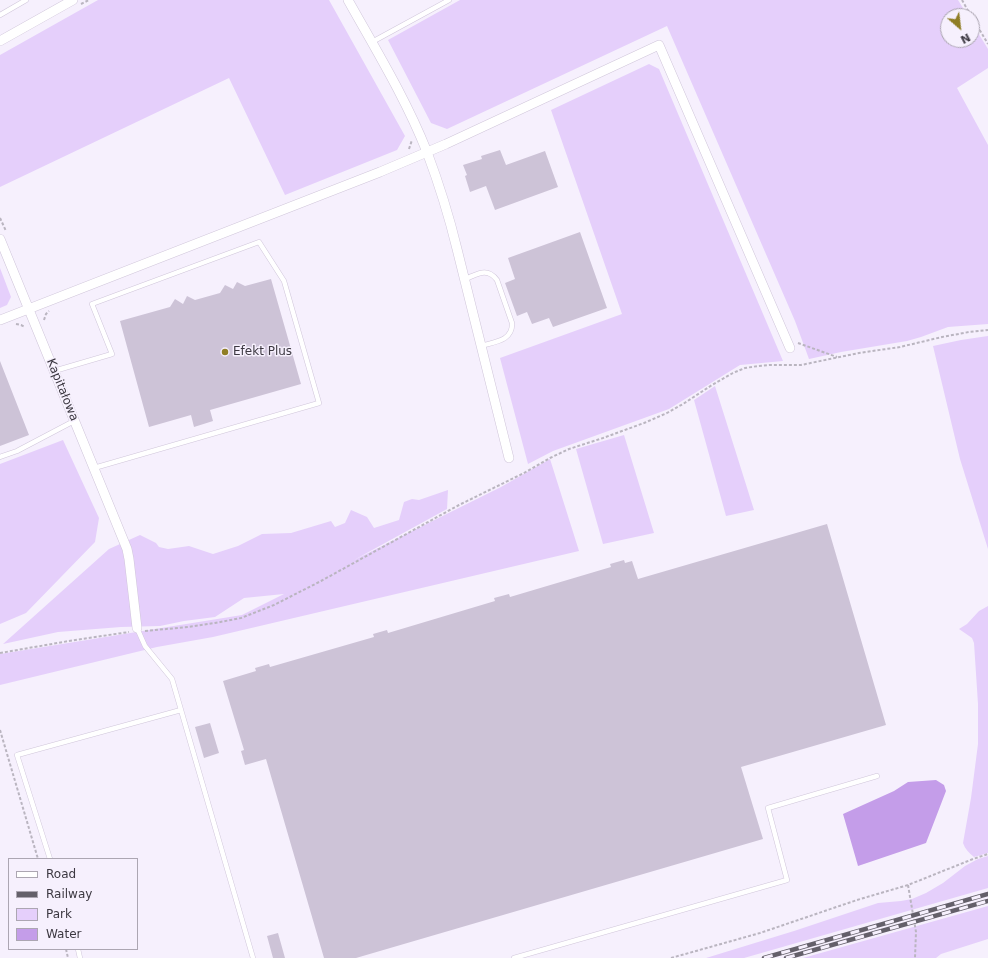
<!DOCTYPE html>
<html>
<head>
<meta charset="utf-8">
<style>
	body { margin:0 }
	#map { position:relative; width:988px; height:958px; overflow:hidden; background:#f6f0fd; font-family:"DejaVu Sans",sans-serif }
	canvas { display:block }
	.legend { position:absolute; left:8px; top:858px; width:130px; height:92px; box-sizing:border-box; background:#f6f0fd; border:1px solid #aca6b2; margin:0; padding:5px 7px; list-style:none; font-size:12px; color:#3c3841 }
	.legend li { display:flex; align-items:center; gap:8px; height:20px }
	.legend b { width:20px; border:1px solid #aca6b2 }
	.north { position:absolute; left:940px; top:8px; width:40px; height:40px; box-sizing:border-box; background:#f6f0fd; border:1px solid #aca6b2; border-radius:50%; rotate:152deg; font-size:11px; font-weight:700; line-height:16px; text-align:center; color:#3c3841 }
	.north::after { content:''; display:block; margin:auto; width:14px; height:18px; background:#907e25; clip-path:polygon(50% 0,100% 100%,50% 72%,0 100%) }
</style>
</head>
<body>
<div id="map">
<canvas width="988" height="958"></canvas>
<ul class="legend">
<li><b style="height:5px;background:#fff"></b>Road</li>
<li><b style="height:5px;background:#64606a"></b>Railway</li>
<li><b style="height:11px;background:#e5cffb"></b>Park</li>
<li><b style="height:11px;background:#c49de9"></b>Water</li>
</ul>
<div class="north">N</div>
</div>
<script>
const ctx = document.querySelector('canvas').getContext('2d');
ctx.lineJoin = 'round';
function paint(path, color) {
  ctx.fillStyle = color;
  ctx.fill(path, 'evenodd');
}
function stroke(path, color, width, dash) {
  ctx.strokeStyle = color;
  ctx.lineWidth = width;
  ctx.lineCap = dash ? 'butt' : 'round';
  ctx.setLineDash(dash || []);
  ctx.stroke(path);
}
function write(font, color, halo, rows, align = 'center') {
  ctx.font = font + ' "DejaVu Sans",sans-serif';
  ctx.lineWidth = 3;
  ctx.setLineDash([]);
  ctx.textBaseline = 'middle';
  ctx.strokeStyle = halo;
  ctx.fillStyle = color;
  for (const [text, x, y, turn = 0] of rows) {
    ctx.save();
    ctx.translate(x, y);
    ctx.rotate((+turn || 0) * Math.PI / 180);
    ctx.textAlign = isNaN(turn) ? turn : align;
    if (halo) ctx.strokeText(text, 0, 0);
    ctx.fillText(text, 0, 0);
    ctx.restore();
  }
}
const green = new Path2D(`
	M98,0H329L405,136L397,150L285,195L229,78L0,187V55Z
	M460,0H958L968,16H948V40H972V23L988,49V68L957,88L988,145V324L948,327L921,337L907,341L841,352L809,359L795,321L667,26L447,129L431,123L388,40Z
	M649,64L659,69L783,361L740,365L669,409L553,451L528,464L500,358L622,314L551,110Z
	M0,268L11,297L7,305L0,308Z
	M988,336V549L960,459L933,346L961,340Z
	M715,386L754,510L726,516L694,400Z
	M624,435L654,533L603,544L576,449Z
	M63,440L99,518L95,542L26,613L0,624V464Z
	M550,459L579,551L213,637L157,647L0,685V654L242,615L284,594L244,598L215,617L184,621L160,626L121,627L58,632L3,644L109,549L140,535L156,543L159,547L168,549L189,546L213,554L238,546L262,534L291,533L331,521L335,527L345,523L351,510L367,517L374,528L399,520L404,502L412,499L419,500L448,490L447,509L354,560L501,487Z
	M988,606V853L974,857C969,853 965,849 963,843L971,798L978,744V704L974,643L972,638L959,629L967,624L979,611Z
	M988,856V888L744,958H706L794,931L878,903L901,901L912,899L926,893L943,883L965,866L978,859Z
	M988,906V939L941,954L936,958H803Z`);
const water = new Path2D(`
	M936,780L944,785L946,791L926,843L858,866L843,814L894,791L908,782Z`);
const building = new Path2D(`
	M500,150L506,165L545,151L558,187L495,210L486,186L470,192L465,176L467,175L463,165L482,159L481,156Z
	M580,232L607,308L553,327L549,318L532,324L527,312L517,316L505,283L515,279L508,258Z
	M271,279L301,384L210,410L213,421L194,427L191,415L149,427L120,321L170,307L175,299L183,304L187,296L195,300L220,293L225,285L233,289L237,282L245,286Z
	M0,361L29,435L0,446Z
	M827,524L886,725L741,767L763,839L356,958H324L266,759L245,765L241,751L244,750L223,681L256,671L255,668L269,664L270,667L374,637L373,634L387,630L388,633L495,601L494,598L509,594L510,597L611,567L610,564L624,560L625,563L632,561L638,579Z
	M210,723L219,753L204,758L195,727Z
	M278,933L285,958H273L267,936Z`);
const path = new Path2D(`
	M962,0L971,16
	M81,4L89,0
	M972,17L988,44
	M409,149L412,140
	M0,218L6,231
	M44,320L46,314L49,311
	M16,324L21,325L25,327
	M798,343L837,357
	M145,631L188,627L215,623L241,618L274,605L321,581L459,505L524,473L550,458L569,449L603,438L644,423L667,413L683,404L712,385L733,373L745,368L758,366L769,365H801L859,353L900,347L942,337L969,332L988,330
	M0,653L69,641L129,632
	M0,730L38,859
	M908,885L916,932L915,958
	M66,949L68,958
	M671,958L760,933L857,900L908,885L973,859L988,854`);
const lane = new Path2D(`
	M0,15L26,0
	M372,42L449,0
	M465,279C478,274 487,267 497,280L512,323C513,341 494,342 481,346
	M54,371L112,354L92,304L259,242L284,281L319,403L94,468
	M0,457L17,451L74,421
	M137,628L145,646L172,679L253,958
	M50,859L17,755L181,710
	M78,949L80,958
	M514,958L787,880L768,808L877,776`);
const street = new Path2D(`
	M348,0C376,50 406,99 427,152C439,184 449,216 457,249L509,458
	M0,41L73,0
	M0,239L127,549L129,559L137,628
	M0,320L380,172L446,144L659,45L790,348`);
const rail = new Path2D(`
	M764,958L988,894
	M786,958L988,901`);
const markers = [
	[225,352,4,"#907e25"]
];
const poiNames = [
	["Efekt Plus",233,352]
];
const streetNames = [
	["Kapitałowa",62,390,68]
];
paint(green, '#e5cffb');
paint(water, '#c49de9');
paint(building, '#cdc3d7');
stroke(lane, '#d0c6da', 5.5);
stroke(street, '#d0c6da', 10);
stroke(path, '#bab5c0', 2, [3, 2]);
stroke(lane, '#fff', 4.5);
stroke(street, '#fff', 9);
stroke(rail, '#64606a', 4.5);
stroke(rail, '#f6f0fd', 3, [9]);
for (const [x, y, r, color] of markers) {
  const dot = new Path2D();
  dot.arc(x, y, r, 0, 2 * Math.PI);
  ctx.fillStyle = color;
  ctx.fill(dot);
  stroke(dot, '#f6f0fd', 1.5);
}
write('12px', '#3c3841', '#f6f0fd', poiNames, 'left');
write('12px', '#3c3841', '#f6f0fd', streetNames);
</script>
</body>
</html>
